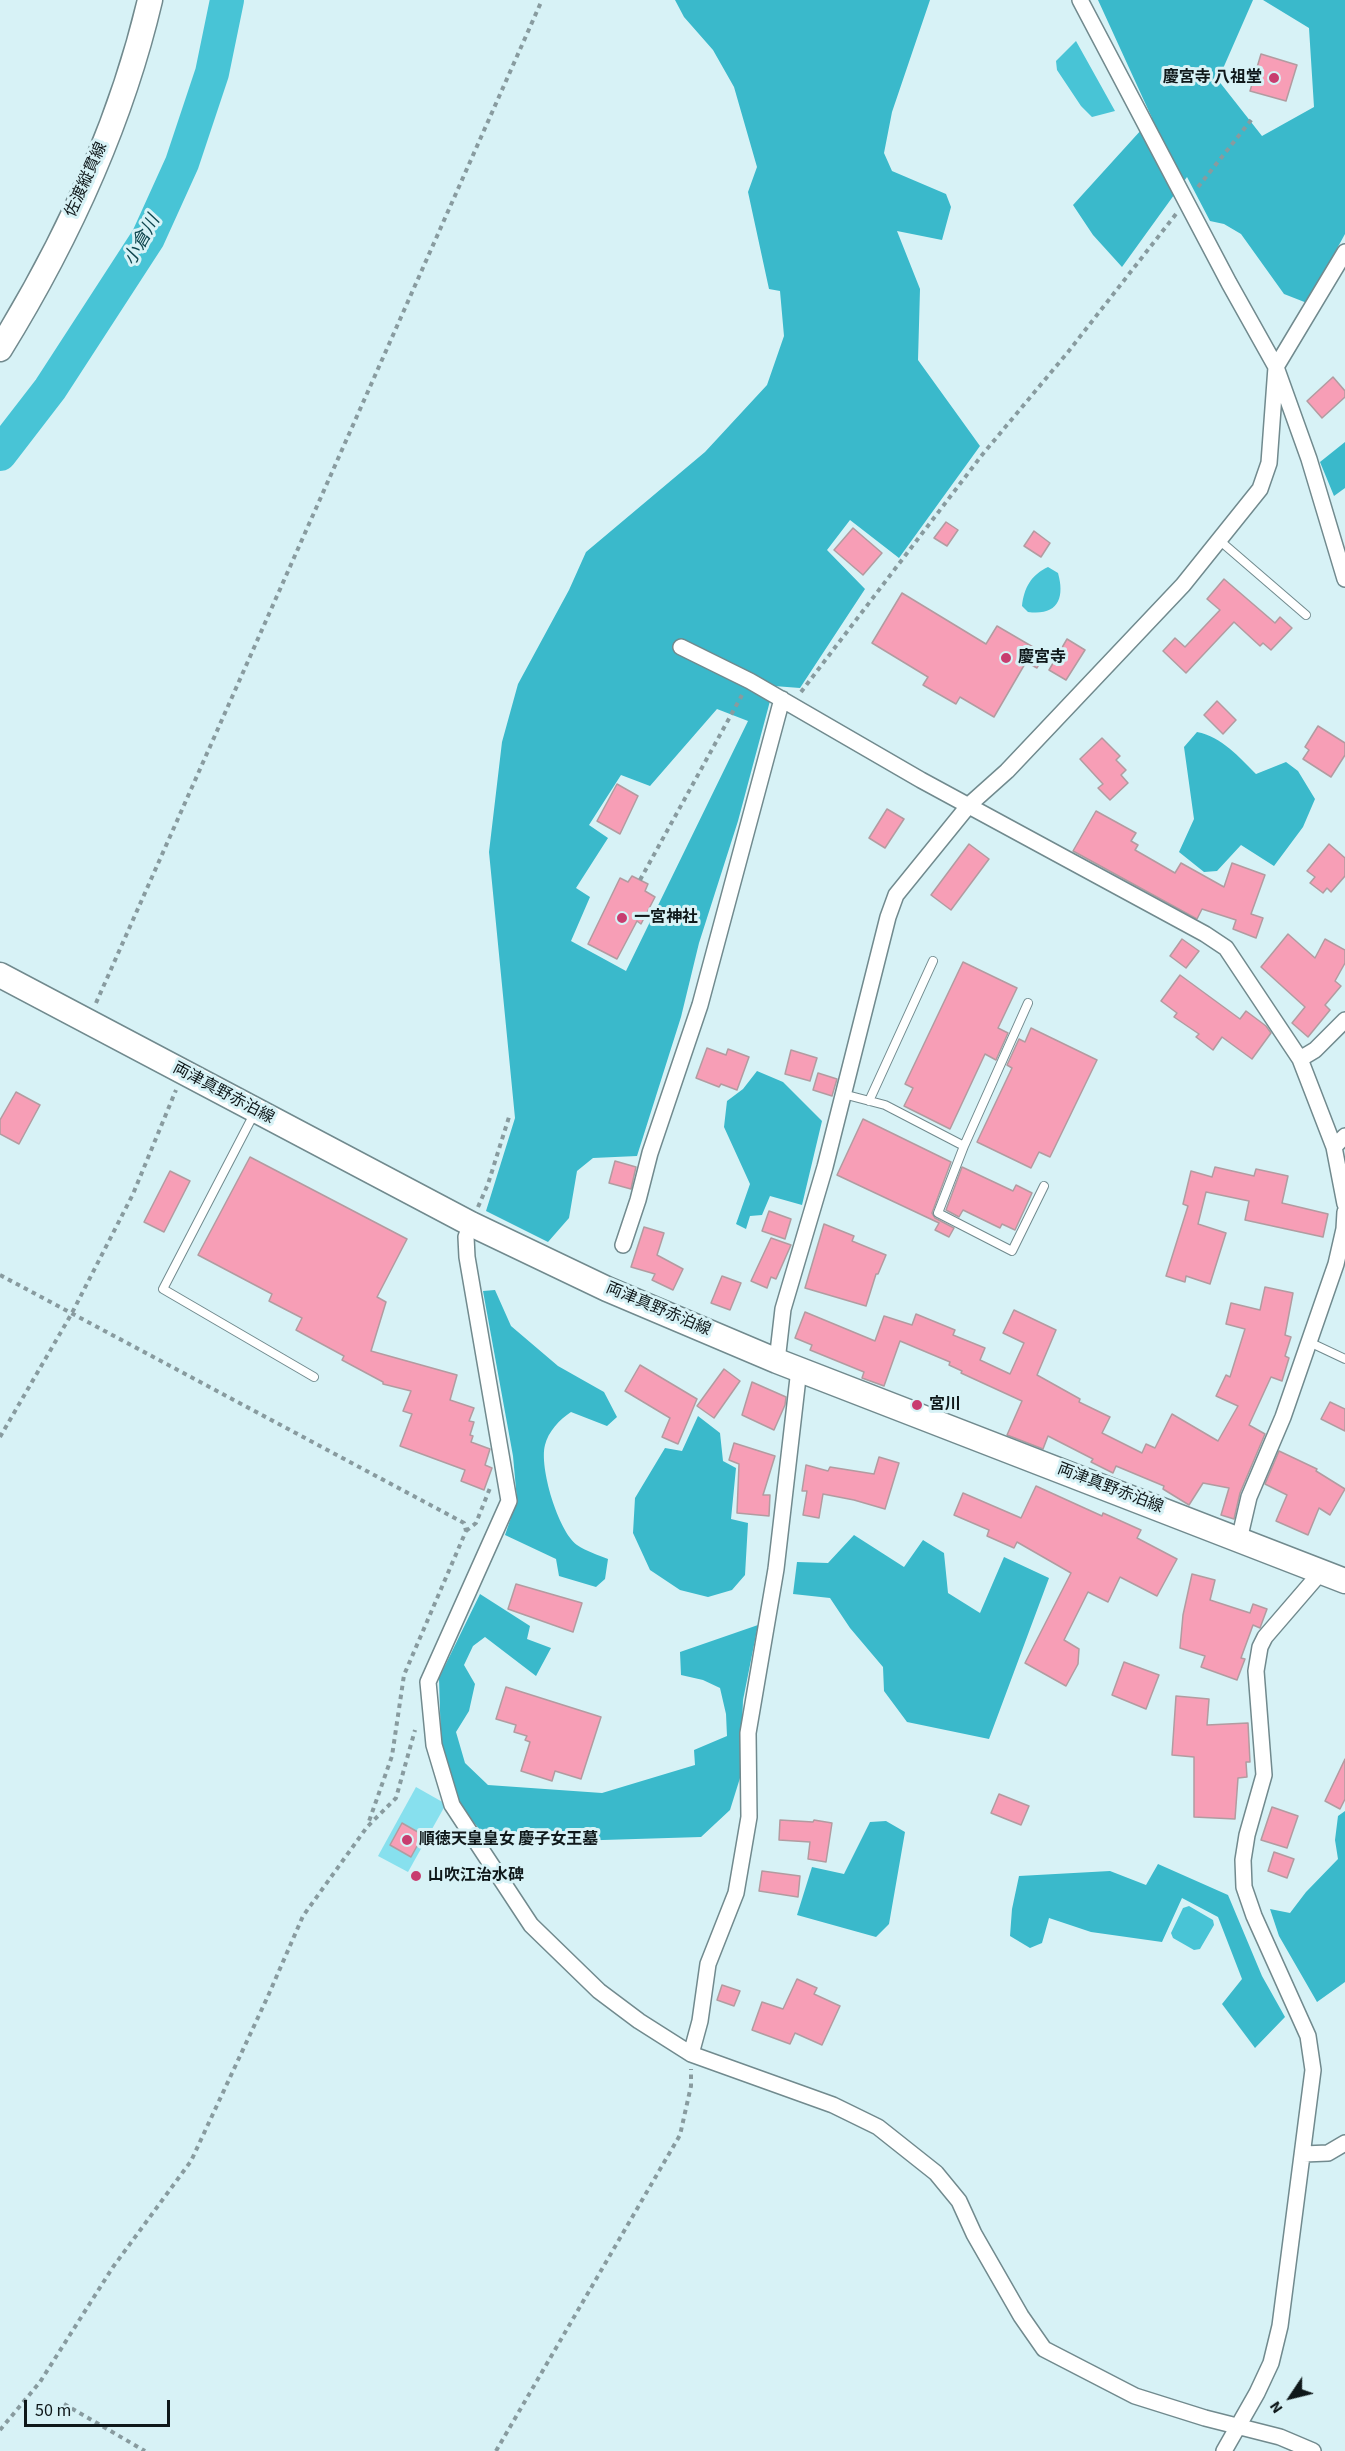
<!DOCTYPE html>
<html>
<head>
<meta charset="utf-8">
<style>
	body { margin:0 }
	#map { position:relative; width:1345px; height:2451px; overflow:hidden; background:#d7f2f6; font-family:"Source Sans 3",sans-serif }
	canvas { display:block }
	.north { position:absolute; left:1261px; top:2367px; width:60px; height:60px; -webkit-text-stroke:4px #d7f2f6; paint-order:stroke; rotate:235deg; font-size:16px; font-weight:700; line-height:24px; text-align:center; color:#0f181a }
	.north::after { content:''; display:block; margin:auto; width:21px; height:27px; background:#0f181a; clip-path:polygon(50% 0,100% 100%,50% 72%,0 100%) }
	.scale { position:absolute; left:24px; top:2400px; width:146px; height:27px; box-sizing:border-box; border:3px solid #0f181a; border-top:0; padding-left:8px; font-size:18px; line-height:21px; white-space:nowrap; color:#0f181a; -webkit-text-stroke:4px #d7f2f6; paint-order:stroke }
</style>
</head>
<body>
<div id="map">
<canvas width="1345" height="2451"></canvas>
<div class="north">N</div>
<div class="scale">50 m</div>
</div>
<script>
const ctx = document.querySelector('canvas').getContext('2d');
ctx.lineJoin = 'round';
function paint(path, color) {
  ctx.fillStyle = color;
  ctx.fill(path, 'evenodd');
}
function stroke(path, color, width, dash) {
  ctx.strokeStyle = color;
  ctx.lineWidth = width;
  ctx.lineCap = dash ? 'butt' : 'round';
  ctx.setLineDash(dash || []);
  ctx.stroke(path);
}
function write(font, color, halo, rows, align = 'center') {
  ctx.font = font + ' "Source Sans 3","Noto Sans JP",sans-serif';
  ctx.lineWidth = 6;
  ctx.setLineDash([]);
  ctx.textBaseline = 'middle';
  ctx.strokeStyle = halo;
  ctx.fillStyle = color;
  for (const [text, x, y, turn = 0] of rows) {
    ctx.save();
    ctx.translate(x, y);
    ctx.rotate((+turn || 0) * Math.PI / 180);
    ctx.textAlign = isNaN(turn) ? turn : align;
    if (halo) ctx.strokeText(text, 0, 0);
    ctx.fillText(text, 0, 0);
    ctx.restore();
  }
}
const green = new Path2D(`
	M416,1787L446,1804L408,1872L378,1856Z`);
const forest = new Path2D(`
	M675,0H930L892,112L884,153L892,171L946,194L951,207L942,240L897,231L920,289L918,360L980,446L899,558L850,520L827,550L865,589L800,688L774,686L738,821L699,943L681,1017L637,1156L593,1158L577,1171L569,1218L548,1242L486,1211L515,1118L489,852L502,742L518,684L569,590L586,552L705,452L767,385L784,336L780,291L769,289L748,192L757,167L734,87L713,50L684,17ZM717,709L748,721L626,971L571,941L590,897L576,888L608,838L589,825L621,775L650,786Z
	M1098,0H1253L1218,80L1262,136L1314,107L1309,28L1263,0H1345V234L1307,303L1284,294L1241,234L1224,224L1210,221L1187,177L1122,267L1093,235L1073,205L1152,118Z
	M1345,442V488L1334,496L1320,462Z
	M1197,732C1222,737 1239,757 1256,774L1286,762L1298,771L1315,799L1303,827L1274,866L1241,845L1217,871L1204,872L1179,852L1194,819L1184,747Z
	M757,1071L783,1082L822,1121L802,1205L770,1196L762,1215L750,1216L746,1229L736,1224L750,1184L724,1127L727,1101L743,1089Z
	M495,1290L511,1326L558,1366L604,1392L617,1417L607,1426L571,1412C560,1419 548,1432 545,1445C539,1467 558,1531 577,1545C586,1551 598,1555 608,1559L605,1579L596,1587L559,1576L556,1559L505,1535L517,1500L513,1456L483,1291Z
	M698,1416L720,1433L723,1461L736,1468L731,1519L748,1523L745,1575L732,1590L708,1597L680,1590L650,1570L633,1533L635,1498L665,1448L682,1451Z
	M854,1535L904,1567L923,1540L944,1553L948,1593L980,1613L1004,1557L1049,1578L989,1739L907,1722L884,1691L883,1667L850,1628L830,1598L793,1594L797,1562L828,1563Z
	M480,1594L530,1626L527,1639L551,1648L536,1676L485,1637L473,1646L464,1665L475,1684L469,1711L456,1732L465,1763L488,1785L602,1793L695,1765L694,1750L727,1736L726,1714L720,1688L703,1680L681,1675L680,1652L758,1625L743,1700L740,1778L730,1810L701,1837L570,1841L484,1835L458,1803L441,1743L439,1678Z
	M1345,1811V1982L1317,2002L1279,1936L1270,1909L1290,1913L1306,1892L1338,1859L1335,1840L1338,1816Z
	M886,1821L905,1832L889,1924L876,1937L797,1915L812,1867L844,1874L870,1822Z
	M1158,1864L1228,1895L1262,1976L1285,2017L1255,2048L1222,2004L1242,1979L1218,1917L1182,1898L1162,1942L1091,1932L1049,1918L1042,1943L1030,1948L1010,1936L1012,1909L1019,1876L1110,1871L1146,1885Z`);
const water = new Path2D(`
	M1076,41L1115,111L1092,117L1081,106L1057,70L1056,61Z
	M1048,567L1058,573C1065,598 1058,616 1028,612L1022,606C1024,588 1031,575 1048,567Z
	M1189,1906L1213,1920L1214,1925L1200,1949L1194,1950L1173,1938L1171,1933L1183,1908Z`);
const river = new Path2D(`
	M0,454L50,389L148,238L182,163L212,73L227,0`);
const building = new Path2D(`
	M1261,54L1297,65L1286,101L1250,91Z
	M1333,377L1345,391V397L1322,418L1307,401Z
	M946,522L958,530L947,546L934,538Z
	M853,528L882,553L863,575L834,550Z
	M1034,531L1050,543L1041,557L1024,546Z
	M1224,579L1275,623L1280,617L1292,628L1271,650L1263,643L1260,646L1234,622L1186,673L1163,651L1175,638L1185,647L1220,610L1207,599Z
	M902,593L986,644L997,626L1045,654L1037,668L1026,662L994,717L960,697L956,704L923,685L928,677L872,643Z
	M1067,639L1085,650L1066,680L1049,670Z
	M1217,701L1236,720L1223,734L1204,715Z
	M1318,726L1345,743V755L1331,777L1303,759L1309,750L1305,747Z
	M1102,738L1120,756L1116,760L1126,770L1121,775L1128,783L1110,800L1098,788L1103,784L1080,759Z
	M617,784L638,796L620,834L597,821Z
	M887,809L904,819L885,848L869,838Z
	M1096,811L1136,833L1131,841L1138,845L1135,850L1175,873L1181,863L1224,887L1232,863L1265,875L1251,914L1263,918L1256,938L1233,929L1236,920L1202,909L1197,919L1073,851Z
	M969,844L989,859L951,910L931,895Z
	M1329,844L1345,858V876L1331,892L1327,888L1323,893L1310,883L1315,877L1307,871Z
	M632,876L648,884L645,891L655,897L641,924L637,921L617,959L588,944L620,878L628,882Z
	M1288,934L1315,958L1325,939L1345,950V963L1335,981L1341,986L1325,1005L1330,1010L1308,1037L1292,1023L1305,1007L1261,967Z
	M1182,939L1199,951L1186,968L1170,956Z
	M963,962L1017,988L998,1028L1008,1033L996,1060L985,1054L950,1129L904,1106L913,1088L905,1084Z
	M1180,975L1240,1019L1246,1011L1266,1026L1271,1033L1252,1059L1222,1037L1213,1050L1196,1037L1199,1034L1174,1017L1177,1013L1161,1001Z
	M1031,1028L1097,1060L1050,1157L1039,1152L1031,1168L977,1142L1012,1068L1007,1065L1019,1039L1025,1042Z
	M707,1048L726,1055L728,1049L749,1057L737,1090L721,1084L719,1087L696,1078Z
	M791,1050L817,1058L810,1081L785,1074Z
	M818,1073L837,1079L832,1096L813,1090Z
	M16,1092L40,1105L19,1144L0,1134V1120Z
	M863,1119L951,1162L932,1213L935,1218L954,1228L949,1237L935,1230L939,1223L837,1175Z
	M250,1157L407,1239L377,1297L386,1302L371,1351L457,1375L450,1400L474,1408L469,1421L474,1422L470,1435L473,1436L471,1442L490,1449L485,1465L492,1468L484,1490L461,1481L465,1470L400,1446L412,1414L403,1411L411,1391L383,1384V1382L342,1360L344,1356L296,1330L302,1318L269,1301L272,1294L198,1255Z
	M615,1161L636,1167L631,1189L609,1183Z
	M962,1167L1013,1191L1016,1185L1032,1193L1015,1230L1002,1224L1000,1228L963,1210L959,1217L946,1210Z
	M1215,1167L1254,1176L1256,1169L1288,1176L1282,1203L1328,1214L1323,1237L1245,1220L1249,1201L1206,1192L1198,1224L1226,1233L1210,1284L1186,1276L1185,1282L1166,1276L1188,1206L1183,1204L1191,1171L1212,1177Z
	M170,1171L190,1181L164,1232L144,1222Z
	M769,1211L791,1219L785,1239L762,1231Z
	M824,1224L854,1236L852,1241L886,1255L878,1274H876L866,1306L805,1288Z
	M644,1227L664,1233L657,1255L683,1269L673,1290L652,1280L655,1274L631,1267Z
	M771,1238L791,1245L776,1279L771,1277L767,1288L751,1281Z
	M722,1276L741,1283L730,1310L711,1303Z
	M1265,1287L1293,1293L1285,1335L1291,1337L1285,1356L1289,1358L1282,1381L1271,1377L1249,1425L1265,1434L1240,1493L1234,1519L1221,1515L1229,1488L1203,1483L1189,1505L1163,1489L1164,1486L1116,1466L1113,1473L1091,1462L1093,1459L1048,1436L1043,1449L1007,1435L1022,1401L961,1373L962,1371L949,1365L950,1362L900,1341L884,1386L862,1378L864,1372L810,1350L812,1345L795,1338L805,1312L875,1341L884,1316L912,1325L916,1314L955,1330L953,1335L985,1348L980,1360L1010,1374L1024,1343L1003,1333L1014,1310L1056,1330L1037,1375L1080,1399L1079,1402L1110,1417L1102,1433L1142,1453L1146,1444L1155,1448L1172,1414L1218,1441L1238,1406L1216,1396L1226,1375L1230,1377L1245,1329L1226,1324L1231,1303L1260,1310Z
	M640,1365L697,1399L678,1444L662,1437L670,1418L625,1391Z
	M724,1369L740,1381L714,1418L697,1406Z
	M752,1382L786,1397L785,1405L774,1430L742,1415Z
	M1330,1402L1345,1409V1431L1321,1419Z
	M734,1443L775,1456L763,1495H770L769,1516L737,1513L739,1464L729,1460Z
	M1279,1451L1317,1469L1316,1471L1345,1489L1330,1515L1319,1508L1308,1535L1276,1521L1287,1495L1265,1484Z
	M879,1457L899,1463L885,1509L854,1500L823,1494L819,1518L803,1515L807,1491H802L806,1465L828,1471L830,1467L874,1474Z
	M1036,1486L1102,1516L1103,1513L1141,1530L1137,1538L1177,1559L1157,1596L1120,1577L1108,1602L1088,1592L1064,1640L1079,1649L1078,1664L1066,1686L1025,1663L1071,1573L1017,1542L1014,1548L987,1536L989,1530L954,1515L963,1493L1021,1518Z
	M1192,1574L1215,1580L1210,1600L1250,1613L1253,1604L1267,1609L1260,1628L1253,1625L1241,1658L1245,1659L1237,1680L1201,1667L1205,1656L1180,1648L1183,1615Z
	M516,1584L582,1603L573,1632L508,1609Z
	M1124,1662L1159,1675L1146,1709L1112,1695Z
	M506,1687L601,1717L581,1779L555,1771L552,1781L521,1771L530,1742L525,1740L527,1736L514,1732L516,1725L496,1719Z
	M1176,1696L1209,1699L1207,1725L1248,1723L1250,1762H1246L1247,1777L1238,1778L1235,1819L1194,1817V1757L1172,1755Z
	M1345,1759V1799L1340,1809L1325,1801Z
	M999,1794L1029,1806L1021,1825L991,1813Z
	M1272,1807L1298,1816L1287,1848L1261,1840Z
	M780,1820L813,1822L814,1820L832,1823L826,1862L808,1859L810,1842L779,1840Z
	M402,1823L423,1835L411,1857L390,1845Z
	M1274,1852L1294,1859L1287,1878L1268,1871Z
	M762,1871L800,1876L798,1897L759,1891Z
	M797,1979L817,1988L814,1994L840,2006L822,2045L795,2033L790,2044L752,2030L762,2002L783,2009Z
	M722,1985L740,1991L734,2006L717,2000Z`);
const path = new Path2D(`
	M1198,187L1252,119
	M801,692L982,455L1068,352L1176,214
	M640,880L742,695
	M96,1003L542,0
	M478,1207L488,1184L509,1117
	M0,1275L464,1523L466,1531L404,1675L392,1756L368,1824
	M0,1437L72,1313L133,1194L176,1090
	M466,1531L476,1523L490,1488
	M64,2404L145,2451
	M0,2430L40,2382L113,2267L191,2161L268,1996L303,1916L367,1827L396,1798L415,1730
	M496,2451L680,2135L691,2086V2069`);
const lane = new Path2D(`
	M1219,540L1306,615
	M843,1094L885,1105L964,1146L1028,1003
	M869,1101L933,961
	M255,1112L163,1289L314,1377
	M964,1146L938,1213L1012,1251L1044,1186
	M1309,1342L1345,1359`);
const street = new Path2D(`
	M1080,0L1229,283L1276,367L1309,459L1345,579
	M681,647L750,681L921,780L1205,934L1226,948L1300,1059L1334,1147L1345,1204
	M1300,1059L1315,1050L1345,1020
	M1334,1147L1345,1136
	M471,1224L466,1237L467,1257L509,1501L428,1682L434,1745L452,1805L531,1925L599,1991L639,2021L691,2054L833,2105L878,2127L936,2173L959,2201L974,2234L1021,2316L1044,2349L1135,2396L1205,2418L1280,2437L1313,2451
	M623,1245L638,1200L650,1153L700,1005L782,699
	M777,1361L783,1309L825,1167L888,917L896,895L969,805L1007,771L1183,585L1260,489L1269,463L1276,367L1345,252
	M1239,1540L1249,1497L1283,1417L1336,1264L1344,1229L1345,1212
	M691,2054L700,2021L708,1964L736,1893L749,1817L748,1733L776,1569L799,1369
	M1304,2154L1328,2153L1345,2143
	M1224,2451L1257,2393L1271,2363L1280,2326L1313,2070L1308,2036L1254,1916L1244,1887L1243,1860L1247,1835L1264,1775L1256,1671L1260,1647L1265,1637L1321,1572`);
const primary = new Path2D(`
	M0,349C66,242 121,123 150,0
	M0,975L471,1224L607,1289L777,1361L1345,1581`);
const markers = [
	[1274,78,6,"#c83c6f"],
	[1006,658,6,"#c83c6f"],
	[622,918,6,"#c83c6f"],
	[917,1405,6,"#c83c6f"],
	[407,1840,6,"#c83c6f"],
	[416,1876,6,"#c83c6f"]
];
const poiNames = [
	["慶宮寺 八祖堂",1262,78,"right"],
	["慶宮寺",1018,658],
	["一宮神社",634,918],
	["宮川",929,1405],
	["順徳天皇皇女 慶子女王墓",419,1840],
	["山吹江治水碑",428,1876]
];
const streetNames = [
	["佐渡縦貫線",87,180,-66],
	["両津真野赤泊線",223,1094,28],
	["両津真野赤泊線",658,1310,23],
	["両津真野赤泊線",1110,1489,21]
];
const waterNames = [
	["小倉川",143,241,-61]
];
paint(green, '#87e0ee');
paint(forest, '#3ab9cb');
paint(water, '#48c4d6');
stroke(river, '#48c4d6', 34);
paint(building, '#f79eb6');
stroke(building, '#b29ba0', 1.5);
stroke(lane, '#718a8e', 10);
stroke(street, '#718a8e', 18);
stroke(primary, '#718a8e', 27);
stroke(path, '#889b9f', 4, [4.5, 4.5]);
stroke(lane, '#fff', 8);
stroke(street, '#fff', 15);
stroke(primary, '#fff', 24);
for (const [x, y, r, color] of markers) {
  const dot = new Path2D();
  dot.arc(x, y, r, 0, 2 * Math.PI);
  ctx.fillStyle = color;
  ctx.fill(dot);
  stroke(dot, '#d7f2f6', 2);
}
write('bold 16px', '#0f181a', '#d7f2f6', poiNames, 'left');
write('16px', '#0f181a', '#d7f2f6', streetNames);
write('italic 18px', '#0d454d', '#d7f2f6', waterNames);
</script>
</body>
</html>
